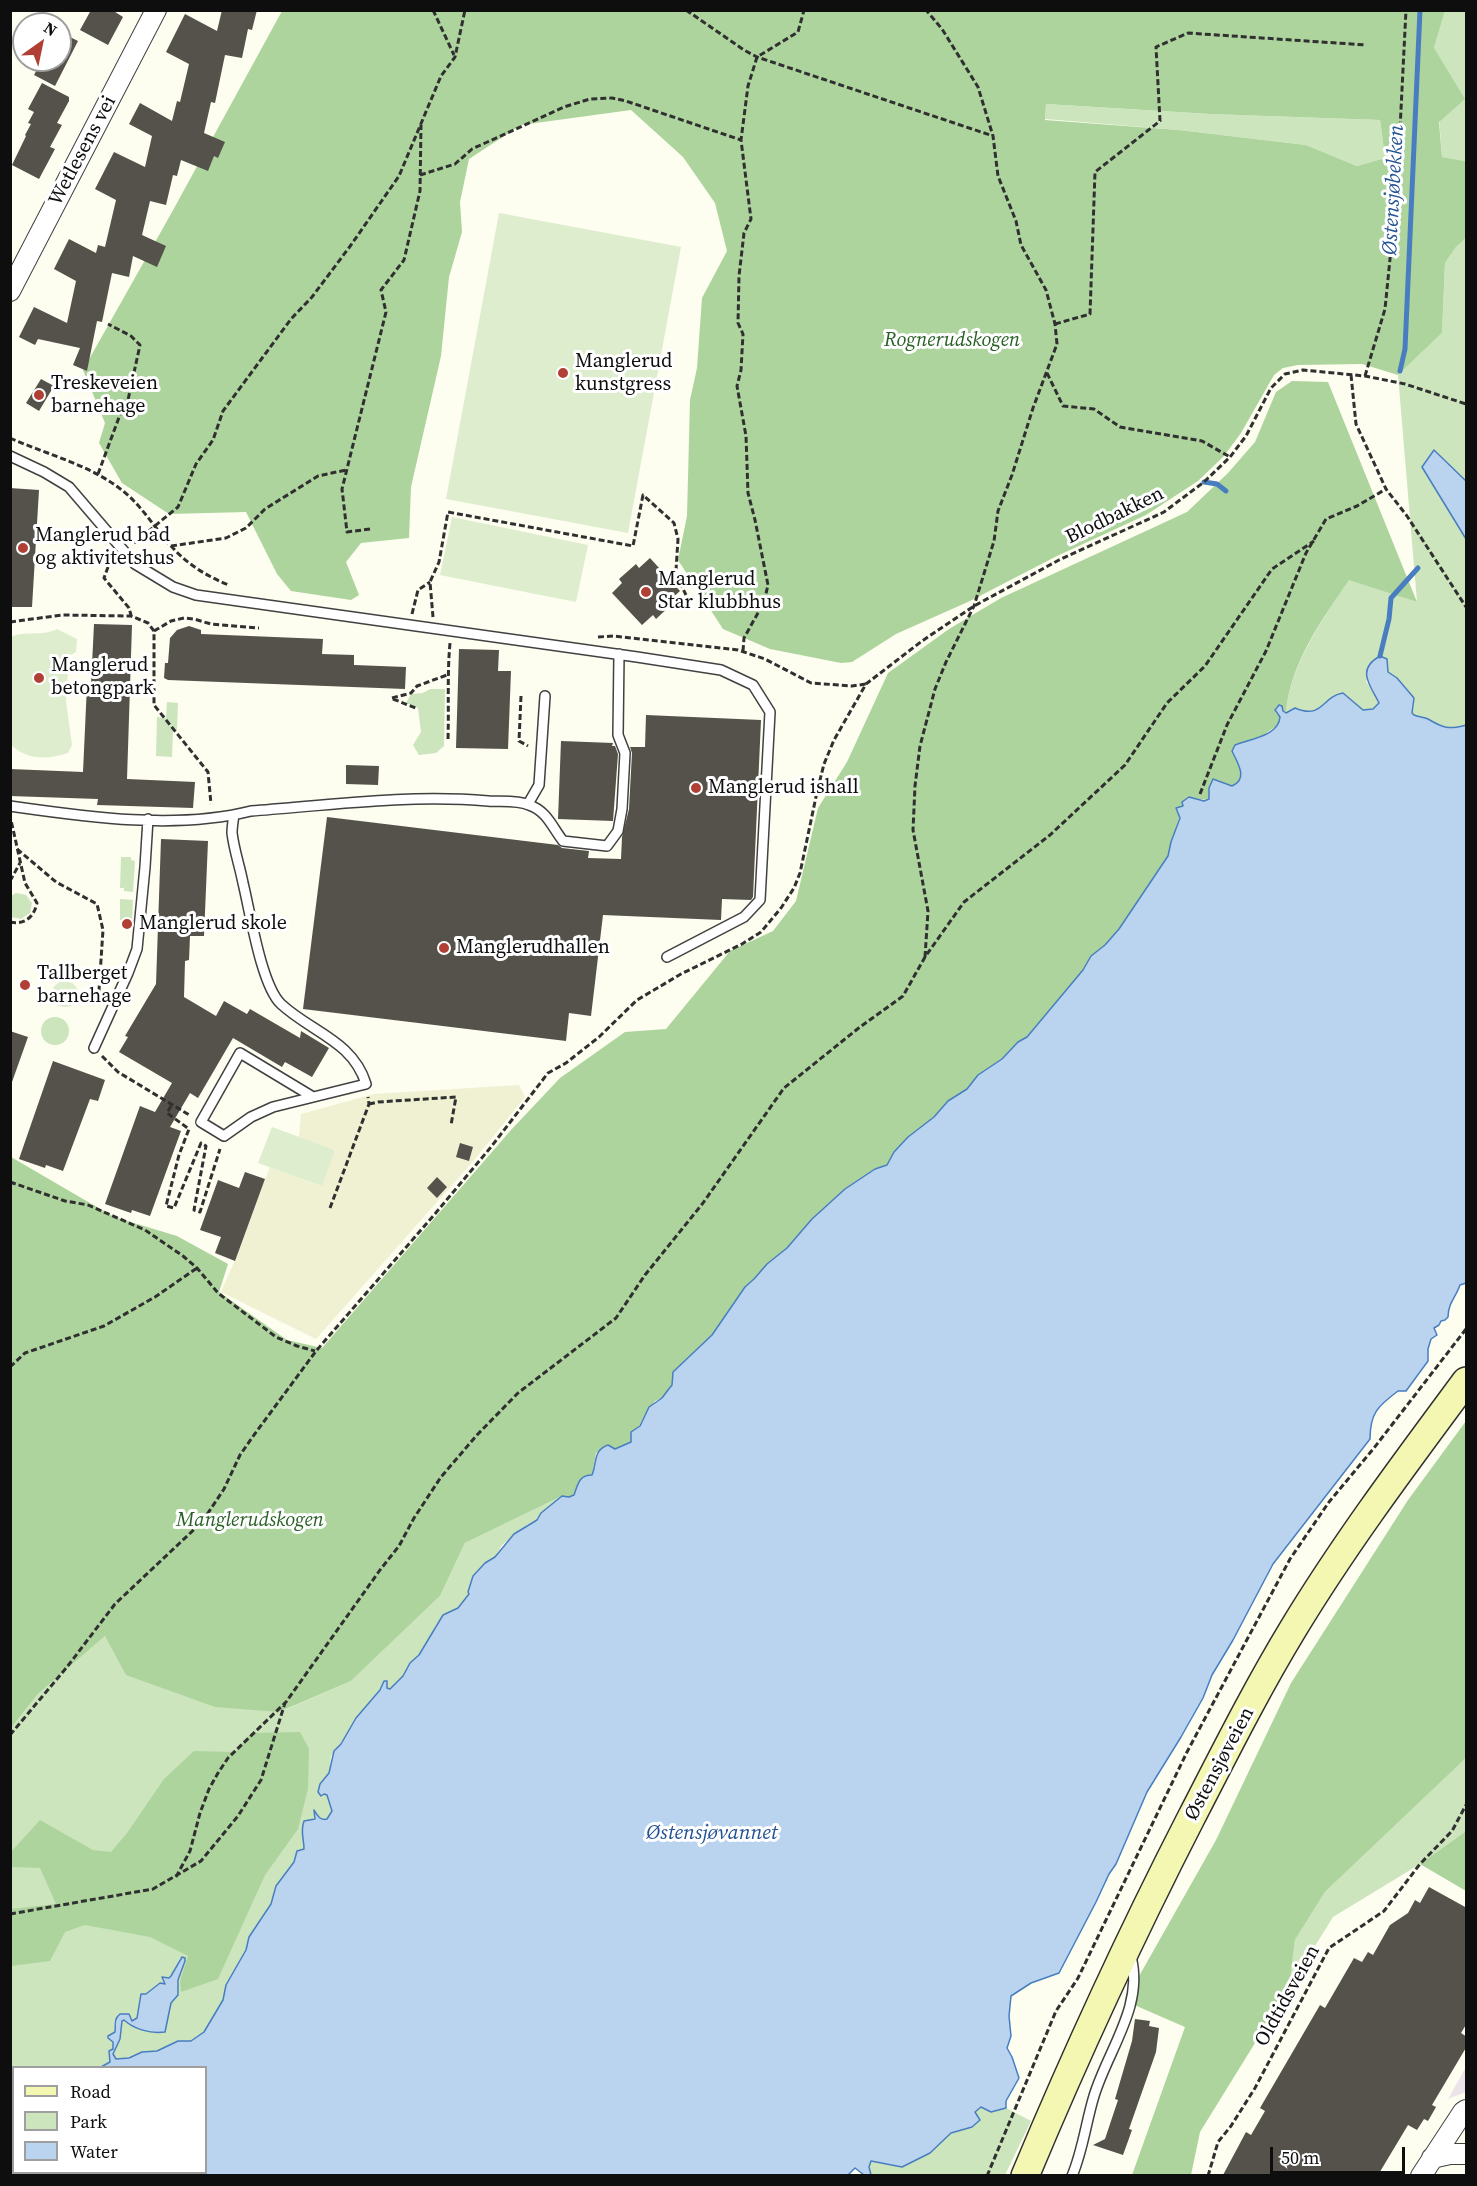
<!DOCTYPE html>
<html>
<head>
<meta charset="utf-8">
<style>
	body { margin:0 }
	#map { position:relative; width:1477px; height:2186px; overflow:hidden; background:#fdfdf0; font-family:"Source Serif 4",serif }
	canvas { display:block }
	.frame { position:absolute; inset:0; border:12px solid #0e0e0e; pointer-events:none }
	.legend { position:absolute; left:12px; top:2066px; width:195px; height:108px; box-sizing:border-box; background:#fff; border:2px solid #9f9f9f; margin:0; padding:8px 10px; list-style:none; font-size:18px; color:#0e0e0e }
	.legend li { display:flex; align-items:center; gap:12px; height:30px }
	.legend b { width:30px; border:2px solid #9f9f9f }
	.north { position:absolute; left:12px; top:12px; width:60px; height:60px; box-sizing:border-box; background:#fff; border:2px solid #9f9f9f; border-radius:50%; rotate:33deg; font-size:16px; font-weight:700; line-height:24px; text-align:center; color:#0e0e0e }
	.north::after { content:''; display:block; margin:auto; width:21px; height:27px; background:#b04033; clip-path:polygon(50% 0,100% 100%,50% 72%,0 100%) }
	.scale { position:absolute; left:1270px; top:2147px; width:135px; height:27px; box-sizing:border-box; border:3px solid #0e0e0e; border-top:0; padding-left:8px; font-size:18px; line-height:21px; white-space:nowrap; color:#0e0e0e; -webkit-text-stroke:4px #fff; paint-order:stroke }
</style>
</head>
<body>
<div id="map">
<canvas width="1477" height="2186"></canvas>
<div class="frame"></div>
<ul class="legend">
<li><b style="height:8px;background:#f4f7b2"></b>Road</li>
<li><b style="height:16px;background:#cce5bd"></b>Park</li>
<li><b style="height:16px;background:#bad4f0"></b>Water</li>
</ul>
<div class="north">N</div>
<div class="scale">50 m</div>
</div>
<script>
const ctx = document.querySelector('canvas').getContext('2d');
ctx.lineJoin = 'round';
function paint(path, color) {
  ctx.fillStyle = color;
  ctx.fill(path, 'evenodd');
}
function stroke(path, color, width, dash) {
  ctx.strokeStyle = color;
  ctx.lineWidth = width;
  ctx.lineCap = dash ? 'butt' : 'round';
  ctx.setLineDash(dash || []);
  ctx.stroke(path);
}
function write(font, color, halo, rows, align = 'center') {
  ctx.font = font + ' "Source Serif 4",serif';
  ctx.lineWidth = 6;
  ctx.setLineDash([]);
  ctx.textBaseline = 'middle';
  ctx.strokeStyle = halo;
  ctx.fillStyle = color;
  for (const [text, x, y, turn = 0] of rows) {
    ctx.save();
    ctx.translate(x, y);
    ctx.rotate((+turn || 0) * Math.PI / 180);
    ctx.textAlign = isNaN(turn) ? turn : align;
    if (halo) ctx.strokeText(text, 0, 0);
    ctx.fillText(text, 0, 0);
    ctx.restore();
  }
}
const industrial = new Path2D(`
	M1466,2067V2092L1448,2099Z`);
const farmland = new Path2D(`
	M519,1085L525,1097L475,1159L316,1339L221,1292L235,1260L270,1167L321,1186L335,1150L299,1137L301,1114L374,1094Z`);
const green = new Path2D(`
	M1445,11H1466V173L1465,161L1442,157L1434,48Z
	M1046,104L1210,114L1380,120L1385,158L1357,166L1306,145L1179,130L1045,119Z
	M1466,238V481L1435,450L1423,467L1466,539V725C1449,730 1443,728 1428,719C1425,717 1418,717 1414,715L1412,713C1419,695 1401,682 1388,672L1387,659L1366,681L1379,703L1373,709L1363,710L1343,693C1330,695 1326,707 1314,711C1301,716 1302,705 1286,713C1290,663 1323,620 1349,579L1417,602L1398,375L1442,333L1445,263L1456,247Z
	M430,689H445L444,746L436,753L419,755L413,745L421,732L418,708L406,703L411,694L423,693Z
	M167,702L178,703L177,730H173L172,757L156,756L157,717L166,718Z
	M121,857H131V860L135,861L133,892L124,891V888H120Z
	M16,893L26,895L32,903L30,913L21,919L11,917V896Z
	M120,899L133,900L132,921L120,920Z
	M41 1031a14 14 0 1 1 28 0a14 14 0 1 1-28 0Z
	M562,1496L541,1513L537,1520L527,1525L502,1545L495,1557L485,1563L476,1572L468,1592L470,1594L458,1608L449,1612L435,1626L433,1635L419,1655L412,1661L403,1676L390,1689L383,1684L380,1690L356,1718L341,1744L336,1749L331,1756L329,1773L318,1789L327,1795L332,1810L327,1819C320,1821 318,1815 314,1810C316,1823 304,1834 304,1849L297,1851L294,1862L276,1886L271,1904L249,1937L246,1950L226,1985L223,2000L204,2032L191,2041H178L157,2051L142,2052L129,2058L116,2059L113,2054L120,2039L122,2021L124,2020C136,2030 150,2032 165,2031L171,2003L175,1999L178,1980L185,1961L180,1958L171,1976L169,1978L162,1977L165,1984L159,1983L145,1994L138,2018L132,2021L129,2014L118,2016L114,2021L115,2032L111,2033L113,2049L109,2052L111,2062L101,2067L14,2068L13,2071L11,2072V1728L38,1694L106,1635L280,1712L351,1681L440,1596L465,1543Z
	M1466,1758V1831L1420,1864L1333,1917L1289,1988L1295,1940L1325,1892Z
	M981,2107L991,2112L1006,2108L1031,2121L1005,2175H871L869,2167L871,2161L902,2167L930,2153L951,2133L972,2127L980,2120L975,2112Z`);
const forest = new Path2D(`
	M282,11H1445L1434,48L1465,99L1439,122L1442,157L1465,161L1466,238L1456,247L1445,263L1442,333L1398,375L1362,364L1298,365L1283,368L1274,375L1241,433L1224,456L1198,481L1146,515L1057,556L970,601L896,634L852,662L841,663L770,649L723,629L678,560L687,516L690,400L697,368L702,298L727,251L715,203L683,157L631,110L521,125L469,159L460,202L462,232L449,277L441,356L411,487L409,538L361,543L346,562L359,595L351,600L291,591L277,574L246,512L169,514L122,483L99,443L105,423L83,370L172,212ZM1046,104L1210,114L1380,120L1385,158L1357,166L1306,145L1179,130L1045,120Z
	M1292,381L1328,382L1417,602L1349,580C1322,620 1290,663 1286,713L1279,706L1276,707L1275,712L1280,717L1279,724L1258,739L1236,744L1233,748C1235,761 1250,778 1232,786L1218,780C1207,801 1212,802 1189,797L1182,802L1183,806L1171,842L1169,856L1145,891L1119,929L1105,945L1091,956L1083,970L1027,1037L1018,1042L1002,1059L978,1075L967,1089L948,1101L934,1117L908,1137L894,1152L887,1165L875,1169L845,1189L812,1219L787,1248L767,1264L754,1279L745,1287L712,1335L673,1372L672,1385L662,1398L655,1401L645,1414L631,1442L615,1449L608,1445L596,1453L592,1475L578,1483L574,1495L569,1497L562,1496L465,1543L440,1596L351,1681L279,1712L215,1707L126,1675L105,1636L38,1694L11,1728V1157L114,1217L177,1236L228,1264L219,1292L287,1340L322,1348L511,1130L560,1078L625,1032L666,1029L730,951L773,931L796,901L818,808L847,762L888,673L949,629L1001,598L1187,512L1228,473L1255,442L1276,392Z
	M1466,1421V1758L1325,1892L1295,1940L1289,1988L1200,2132L1191,2175H1132L1185,2027L1125,2001L1216,1840L1291,1683L1408,1500Z
	M300,1732L309,1749L308,1789L298,1829L265,1875L218,1979L181,1992L180,1981L188,1956L150,1937L85,1925L65,1932L50,1961L11,1966V1909L56,1904L40,1868L11,1867V1852L40,1820L93,1850L111,1852L127,1833L164,1779L194,1751L235,1752L251,1733Z
	M1466,1831V1891L1420,1864Z`);
const pitch = new Path2D(`
	M499,213L681,247L628,533L446,499Z
	M452,517L588,545L576,602L440,575Z
	M57,629L77,639L76,652L69,656L66,701L72,745L68,753C46,760 28,760 11,745V637C25,630 42,637 57,629Z
	M52 994a13 13 0 1 1 26 0a13 13 0 1 1-26 0Z
	M272,1127L335,1150L322,1186L258,1163Z`);
const water = new Path2D(`
	M1434,450L1466,481V539L1422,467Z
	M1380,656L1387,659L1388,672L1397,678L1414,698L1412,713L1414,715C1418,717 1424,717 1428,719C1443,728 1449,730 1466,725V1283L1460,1285C1456,1297 1448,1303 1448,1317L1445,1320L1441,1321L1439,1325L1434,1328L1437,1335L1431,1339L1428,1349V1361L1406,1391H1398C1378,1406 1370,1413 1370,1439L1273,1564L1233,1640L1212,1675L1203,1698L1181,1737L1147,1792L1116,1864L1109,1874L1096,1902L1059,1973L1031,1983L1011,1996L1009,2016L1011,2036L1007,2048L1012,2057L1019,2078L1006,2101V2108L991,2112L981,2107L975,2112L980,2120L972,2127L951,2133L930,2153L902,2167L871,2161L869,2167L871,2175H864L855,2168L847,2176L11,2175L10,2072L13,2071L14,2172H206V2068L101,2067L110,2062L109,2051L113,2049V2042L108,2038V2036L115,2032C116,2024 113,2020 120,2014H129L132,2021L137,2018L141,1994H146L160,1983L165,1984L162,1977L169,1978L171,1976L182,1957L185,1958V1961L178,1980V1995L171,2003L165,2032C150,2034 134,2029 124,2020L122,2021L120,2039L113,2054L116,2059L129,2058L142,2052L157,2051L178,2041H191L204,2032L223,2000L226,1985L246,1950L249,1937L271,1904L276,1886L294,1862L297,1851L304,1849C304,1838 300,1832 304,1821L315,1819L314,1810C317,1815 320,1821 327,1819L332,1811L327,1795L324,1794L321,1796L318,1792L320,1784L329,1773L334,1751L341,1744L356,1718L380,1690L384,1681H387V1688L390,1689L403,1676L410,1663L419,1655L443,1615L458,1608L469,1594L468,1592L473,1576L485,1563L495,1557L514,1534L537,1520L541,1513L562,1496L569,1497L574,1495C578,1484 579,1475 592,1475C597,1463 593,1450 608,1445L615,1449L631,1442V1432L640,1426L649,1407L662,1398L668,1390L672,1385L673,1372L712,1335L745,1287L754,1279L767,1264L787,1248L812,1219L845,1189L875,1169L887,1165L894,1152L908,1137L934,1117L948,1101L967,1089L978,1075L1002,1059L1018,1042L1027,1037L1083,970L1091,956L1105,945L1119,929L1168,856L1171,842L1180,818L1176,808L1183,806L1182,802L1189,797L1204,801L1209,799V788L1213,779L1232,786C1249,779 1237,762 1232,751L1235,745C1249,739 1279,736 1280,717L1275,710L1279,705L1282,706L1283,711L1286,713L1295,708C1323,720 1322,696 1343,693L1363,710L1373,709L1379,703C1371,686 1355,670 1380,656Z`);
const stream = new Path2D(`
	M1400,371L1405,349L1420,10
	M1204,482L1217,484L1226,491
	M1380,656L1389,619L1391,598L1418,568`);
const building = new Path2D(`
	M91,10H112L123,17L108,45L80,30Z
	M222,10H257L252,30L248,29L242,58L225,55L215,103L211,102L204,133L225,142L218,158L214,156L208,171L181,160L177,176L173,175L166,205L150,201L142,235L166,246L157,267L133,256L129,277L112,273L102,322L97,321L87,371L73,365L80,348L38,339L35,345L19,337L34,307L67,323L76,281L54,269L69,239L96,253L98,245L105,247L116,200L95,189L114,152L145,167L152,136L129,124L140,103L172,121L177,101L180,102L189,64L166,52L185,14L217,31Z
	M60,32L78,41L55,86L34,75L42,60H60Z
	M42,83L69,97V101L57,123L62,125L50,147L55,149L39,179L12,165L26,136L25,135L31,124L28,123L34,112L28,109Z
	M41,379L54,386L39,411L26,403Z
	M10,488L39,490L32,607H10Z
	M650,558L680,591L669,601L672,604L656,619L653,615L642,625L612,593L622,583L619,579L636,564L639,568Z
	M94,624L132,625L127,779L195,782L193,808L97,805L98,799L10,796V769L83,772L87,685H91Z
	M189,626L201,630V634L323,639L322,654L354,655V665L406,667L405,689L168,680L164,678L165,663H168L170,638L177,630Z
	M459,649L499,650L498,671H511L508,749L456,748Z
	M646,715L761,720L753,897L751,900L722,899L721,920L603,915L591,1016L569,1013L566,1041L303,1009L327,817L558,845L562,848L589,851L588,858L621,859L622,837L629,809L632,753L630,747H645Z
	M561,741L613,743L612,746H615L618,754L613,821L558,819Z
	M346,765L379,766L378,785L346,784Z
	M161,839L208,841L204,936H190L189,960L185,961L184,997L216,1016L224,1001L247,1014L250,1009L300,1038L301,1031L329,1048L312,1077L285,1062L282,1067L233,1038L198,1098L190,1093L170,1127L181,1131L150,1216L132,1210L131,1213L105,1204L140,1106L155,1112L172,1083L119,1052L128,1037L125,1036L156,984Z
	M10,1031L28,1037L12,1082L10,1081Z
	M53,1061L105,1080L98,1101L90,1099L63,1171L46,1165L45,1168L19,1159Z
	M460,1143L473,1147L469,1161L456,1157Z
	M245,1172L265,1179L235,1261L215,1253L221,1237L200,1230L218,1180L239,1188Z
	M437,1177L447,1187L437,1198L427,1188Z
	M1429,1887L1467,1908V2023L1461,2033L1467,2037V2046L1432,2105L1436,2107L1428,2121L1424,2119L1417,2130L1408,2125L1378,2175H1223L1246,2132L1251,2135L1265,2111L1260,2108L1320,2005L1325,2008L1354,1958L1362,1962L1368,1952L1373,1955L1390,1925L1408,1913L1415,1900L1420,1903Z
	M1135,2019L1150,2021L1149,2026L1159,2028L1156,2052L1129,2129L1132,2130L1123,2155L1093,2145L1105,2139L1118,2100L1115,2099L1132,2041Z`);
const path = new Path2D(`
	M433,10L454,55
	M686,10L744,50L757,57L993,136
	M420,175L455,164L472,149L564,107L590,99L612,98L626,101L741,140
	M1055,324L1090,314L1095,172L1160,121L1156,47L1188,33L1366,45
	M1047,373L1063,406L1094,409L1120,427L1202,441L1230,457
	M1351,375L1356,424L1386,489L1407,516L1466,607
	M1365,376L1385,309L1397,189L1406,10
	M10,438C48,455 91,465 123,491C143,507 155,529 172,547C187,564 208,577 229,585
	M98,474L121,412L128,400L140,345L131,336L108,324
	M370,529L347,532L342,489L386,312L381,290L404,260L420,191L421,125
	M134,543L178,507L196,464L213,440L223,411L291,319L312,297L351,245L399,176L441,76L455,57L465,10
	M171,546L226,538L246,528L265,509L318,476L346,470
	M114,560L108,567L104,578L129,608L131,615
	M412,614L418,590L430,582
	M433,617L430,582L439,562L448,512L633,546L643,495L674,523L678,539L676,570L678,579L686,595
	M10,622L62,615L131,616L148,623L154,631V705L208,772L211,804
	M154,631L171,621L184,618L194,619L211,624L259,628
	M598,637L614,636L738,650L765,659L811,683L852,686L866,684
	M743,651L744,638L764,602L768,585L755,520L748,493L746,436L737,386L741,370L743,334L738,323L739,276L744,233L751,219L741,140L748,86L757,57L798,32L804,10
	M521,696L519,741L528,746
	M392,698L411,693L417,686L447,675
	M393,699L418,709
	M448,739C449,706 447,675 450,643
	M1200,794L1227,725L1266,651L1306,553L1326,519L1357,506L1386,489
	M17,849L56,882L97,904L103,930L98,1005
	M10,881L20,863
	M10,922C25,925 34,917 37,903L25,883L11,820
	M925,957L928,911L913,830L915,786L920,746L935,689L946,662L974,606L994,541L998,511L1012,475L1033,408L1057,344L1055,324L1046,290L1021,245L1016,221L998,176L993,136L978,87L942,29L926,10
	M102,1056L118,1072L191,1116
	M369,1104L378,1102L456,1097L451,1125
	M171,1106L167,1113L189,1129L179,1155L166,1206L174,1208L201,1143L206,1146L194,1210L200,1212L220,1149
	M10,1182L65,1201L88,1205L145,1230L183,1256L197,1268L218,1293L276,1337L297,1346L315,1351
	M330,1208L369,1104L368,1097
	M10,1367L25,1353L104,1326L155,1297L197,1268
	M10,1735L67,1667L115,1604L202,1522L224,1489L240,1455L254,1435L316,1351L434,1215L491,1147L548,1073L566,1063L599,1037L637,1000L681,974L742,944L761,932L781,908L794,888L800,873L817,792L824,764L834,740L866,684L922,641L974,606L1059,560L1164,512L1204,482L1230,457L1246,436L1271,388L1285,374L1303,370L1365,376L1405,384L1466,404
	M176,1877L190,1851L200,1813L209,1789L218,1773L228,1758L286,1702L380,1570L399,1546L414,1518L441,1477L477,1435L518,1393L616,1318L645,1275L703,1203L784,1088L860,1027L903,996L925,957L964,902L1050,835L1125,765L1167,703L1205,666L1272,569L1314,541
	M10,1914L153,1889L201,1861L238,1816L261,1780L285,1703
	M987,2176L1056,2011L1078,1978L1187,1752L1290,1559L1329,1502L1374,1448L1466,1329
	M1208,2176L1218,2142L1231,2126L1255,2088L1329,1948L1384,1911L1420,1864L1452,1831L1466,1805`);
const lane = new Path2D(`
	M10,456L44,472L69,487L135,564L173,587L196,595L637,657L721,670L753,685L770,712L760,900L744,917L667,957
	M528,804L539,785L545,696
	M10,806C87,817 175,830 251,811C330,805 410,794 488,801C501,802 517,800 529,805C547,811 552,827 563,841L607,846L618,831L622,809L625,753L618,735L619,654
	M234,815C233,821 232,828 232,833C234,850 240,867 243,883C250,911 261,985 281,1004C311,1032 353,1041 366,1084L273,1107L251,1117L224,1136L201,1122L240,1053L313,1097
	M94,1048L128,973L137,949L145,867L148,819
	M1072,2176C1083,2150 1086,2122 1094,2096C1108,2050 1144,2006 1131,1957`);
const street = new Path2D(`
	M10,291L156,10
	M1432,2158L1450,2154H1466
	M1421,2176L1463,2112L1466,2110`);
const secondary = new Path2D(`
	M1025,2176C1076,2054 1131,1935 1191,1818C1224,1754 1256,1690 1293,1629C1345,1543 1406,1462 1466,1381`);
const markers = [
	[563,373,6,"#b04033"],
	[39,395,6,"#b04033"],
	[23,548,6,"#b04033"],
	[646,592,6,"#b04033"],
	[39,678,6,"#b04033"],
	[696,788,6,"#b04033"],
	[127,924,6,"#b04033"],
	[444,948,6,"#b04033"],
	[25,985,6,"#b04033"]
];
const streetNames = [
	["Wetlesens vei",83,151,-62],
	["Blodbakken",1115,516,-26],
	["Østensjøveien",1220,1764,-62],
	["Oldtidsveien",1288,1996,-61]
];
const parkNames = [
	["Rognerudskogen",952,341],
	["Manglerudskogen",250,1521]
];
const poiNames = [
	["Manglerud",575,362],
	["kunstgress",575,385],
	["Treskeveien",51,384],
	["barnehage",51,407],
	["Manglerud bad",35,536],
	["og aktivitetshus",35,559],
	["Manglerud",658,580],
	["Star klubbhus",658,603],
	["Manglerud",51,666],
	["betongpark",51,689],
	["Manglerud ishall",708,788],
	["Manglerud skole",139,924],
	["Manglerudhallen",456,948],
	["Tallberget",37,974],
	["barnehage",37,997]
];
const waterNames = [
	["Østensjøbekken",1394,190,-87],
	["Østensjøvannet",712,1834]
];
paint(industrial, '#ece3eb');
paint(farmland, '#eff1d2');
paint(green, '#cce5bd');
paint(forest, '#aed49e');
paint(pitch, '#ddedce');
paint(water, '#bad4f0');
stroke(water, '#487ec0', 1.5);
stroke(stream, '#487ec0', 5);
paint(building, '#55514b');
stroke(lane, '#414141', 12);
stroke(street, '#414141', 22);
stroke(secondary, '#303030', 30);
stroke(path, '#303030', 3, [6, 3]);
stroke(lane, '#fff', 9);
stroke(street, '#fff', 20);
stroke(secondary, '#f4f7b2', 27);
for (const [x, y, r, color] of markers) {
  const dot = new Path2D();
  dot.arc(x, y, r, 0, 2 * Math.PI);
  ctx.fillStyle = color;
  ctx.fill(dot);
  stroke(dot, '#fff', 2);
}
write('20px', '#0e0e0e', '#fff', streetNames);
write('italic 20px', '#285f24', '#fff', parkNames);
write('20px', '#0e0e0e', '#fff', poiNames, 'left');
write('italic 21px', '#235294', '#fff', waterNames);
</script>
</body>
</html>
